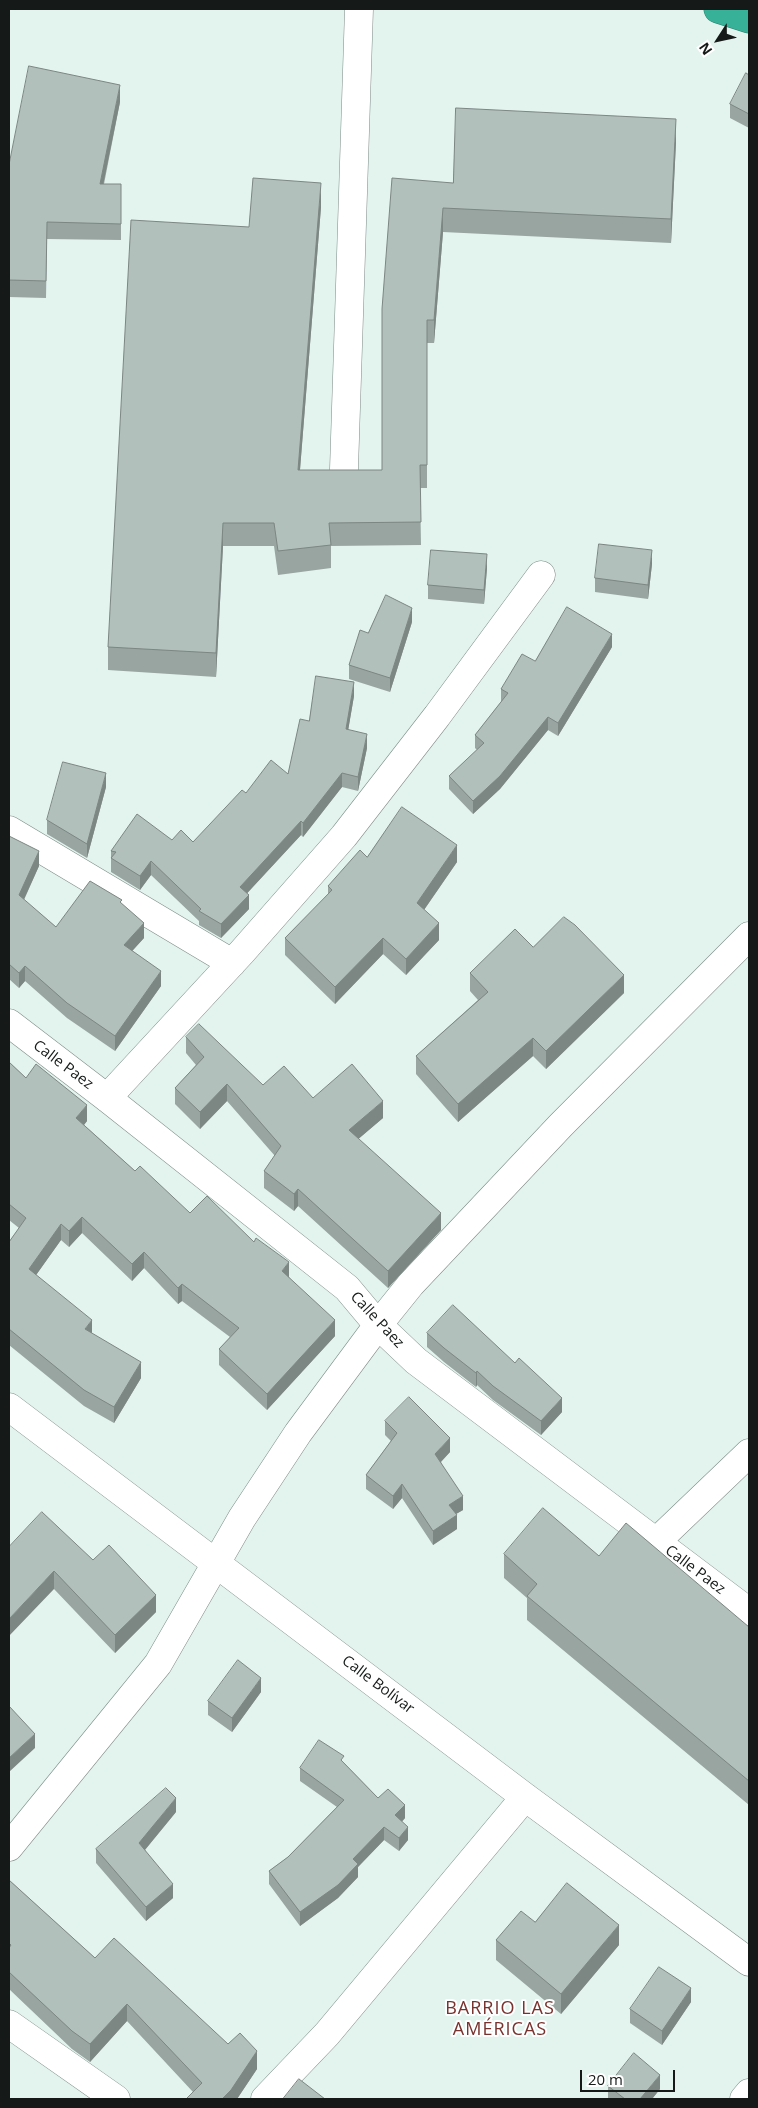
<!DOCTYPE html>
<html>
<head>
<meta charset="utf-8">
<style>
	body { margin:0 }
	#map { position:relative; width:758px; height:2108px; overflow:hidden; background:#e3f3ee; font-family:"Open Sans",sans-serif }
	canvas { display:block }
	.frame { position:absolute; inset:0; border:10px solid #151a19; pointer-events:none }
	.north { position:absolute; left:693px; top:15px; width:50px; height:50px; -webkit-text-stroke:4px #fff; paint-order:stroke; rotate:235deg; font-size:14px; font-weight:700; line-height:20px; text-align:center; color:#151a19 }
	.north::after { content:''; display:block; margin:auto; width:18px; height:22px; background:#151a19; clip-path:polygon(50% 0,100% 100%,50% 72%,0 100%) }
	.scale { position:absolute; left:580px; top:2070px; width:95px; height:22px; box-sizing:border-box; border:2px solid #151a19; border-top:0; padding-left:6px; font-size:15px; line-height:18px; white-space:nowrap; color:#151a19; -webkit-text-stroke:4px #fff; paint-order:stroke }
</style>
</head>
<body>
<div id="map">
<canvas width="758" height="2108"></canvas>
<div class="frame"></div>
<div class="north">N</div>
<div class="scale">20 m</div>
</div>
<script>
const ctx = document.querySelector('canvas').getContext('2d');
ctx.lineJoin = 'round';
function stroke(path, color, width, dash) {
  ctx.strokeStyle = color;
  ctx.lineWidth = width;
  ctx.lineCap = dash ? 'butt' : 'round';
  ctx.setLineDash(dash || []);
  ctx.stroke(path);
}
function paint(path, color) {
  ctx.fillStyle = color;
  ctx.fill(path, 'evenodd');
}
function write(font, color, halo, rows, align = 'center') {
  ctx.font = font + ' "Open Sans",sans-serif';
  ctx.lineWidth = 4;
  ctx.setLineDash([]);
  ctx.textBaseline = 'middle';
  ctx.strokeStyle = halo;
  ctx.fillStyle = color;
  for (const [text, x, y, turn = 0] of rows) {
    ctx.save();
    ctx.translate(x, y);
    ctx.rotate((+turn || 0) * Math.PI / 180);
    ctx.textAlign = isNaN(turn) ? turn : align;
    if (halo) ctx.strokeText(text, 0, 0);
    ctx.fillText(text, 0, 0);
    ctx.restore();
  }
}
const minor = new Path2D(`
	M344,469L359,9
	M9,830L232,963
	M9,1023L107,1098L347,1288L378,1325L416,1361L749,1612
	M107,1098L242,952L344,836L437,716L541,575
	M9,1407L525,1797L749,1962
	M656,1542L749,1453
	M9,1847L158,1664L242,1518L298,1433L378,1325L411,1284L561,1125L749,936
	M9,2024L116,2099
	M265,2099L327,2034L525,1797
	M744,2099L749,2093`);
const highway = new Path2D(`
	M718,9L749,19`);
const wall = new Path2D(`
	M749,75V128L730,118V104Z
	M120,102L104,184H121V240L47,239L46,298L9,297V165Z
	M676,142L671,243L443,232L434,343H427V488H420L421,545L331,546V568L278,575L274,546H223L216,677L108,670V647L249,227L321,207L300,470H382V309L453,183Z
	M652,564L648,599L595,592V578Z
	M487,568L484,604L428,599V585Z
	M412,622L390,692L349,679V665L368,633Z
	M612,647L558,736L548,730L500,789L473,814L449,789V776L477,750L475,748V735L501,702V689L535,661Z
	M354,696L348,730L367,748L358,791L342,787L303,837L301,835L247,893L249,909L221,938L199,925V921L151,875L140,890L111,872V851L172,840L193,842L246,793L288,774L309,721Z
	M106,787L87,858L47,834V820Z
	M9,836L39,866L24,900L56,927L122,904L144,938L132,951L161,986L115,1051L67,1018L25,981L19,988L9,979Z
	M367,857L457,862L424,910L439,940L406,975L383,954L335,1004L285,955V938L328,895V886Z
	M533,947L624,993L546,1069L533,1056L458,1122L416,1074V1056L478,1000L470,991V973Z
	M186,1037L263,1085L313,1098L383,1118L358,1139L441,1230L388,1288L298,1206L294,1211L264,1188V1171L275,1156L227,1101L200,1129L175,1104V1088L196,1065L186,1053Z
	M9,1062L26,1078L87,1121L84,1125L135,1171L190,1213L289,1277L335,1336L267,1410L219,1365V1349L230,1337L182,1301L178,1304L144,1268L132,1281L82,1233L69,1247L61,1240L36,1275L92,1334L141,1378L114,1423L84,1406L9,1345V1242L19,1228L9,1220Z
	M427,1333L562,1412L541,1435L493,1400L477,1385L476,1387L444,1362L427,1347Z
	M385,1421L450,1452L441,1462L463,1510L456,1514L457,1529L433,1545L402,1498L393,1509L366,1489V1475L391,1441L385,1435Z
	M749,1513V1529L748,1528V1515Z
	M9,1547L93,1560L156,1612L115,1653L54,1589Z
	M504,1554L599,1556L749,1627V1805L527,1620V1598L504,1578Z
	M261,1692L232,1732L208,1715V1701Z
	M344,1763L378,1798L405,1818L402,1822L408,1840L399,1851L384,1840L358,1867V1877L338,1898L300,1926L269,1884V1871L288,1857L337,1807L300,1781V1768Z
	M176,1812L145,1850L173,1898L146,1921L96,1863V1849Z
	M9,1880L95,1958L228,2044L257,2069L237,2099H186L193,2092L127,2021L90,2062L72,2049L9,1989Z
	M535,1922L619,1945L561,2014L496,1960V1940Z
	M691,2002L662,2045L630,2023V2009Z
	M608,2086L660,2089L652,2099H608Z`);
const shadedWall = new Path2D(`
	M120,85V102L100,200V184Z
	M676,119V142L671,243V219Z
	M321,183V207L298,494V470Z
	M443,208V232L434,343V320Z
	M223,523V546L216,677V653Z
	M652,550V564L648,599V585Z
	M487,554V568L484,604V590Z
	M412,608V622L390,692V678Z
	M612,634V647L558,736V723Z
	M354,682V696L346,743V729Z
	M548,717V730L500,789L473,814V801Z
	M367,734V748L358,791V777Z
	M106,773V787L87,858V844Z
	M342,773V787L303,837V823Z
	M301,821V835L240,901V887Z
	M457,845V862L417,920V903Z
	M39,851V866L19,910V895Z
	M151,861V875L140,890V876Z
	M249,895V909L221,938V924Z
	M144,923V938L124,960V945Z
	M439,923V940L406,975V959Z
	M383,938V954L335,1004V987Z
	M25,966V981L19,988V973Z
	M161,971V986L115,1051V1036Z
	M624,975V993L546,1069V1051Z
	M533,1038V1056L458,1122V1104Z
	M227,1084V1101L200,1129V1112Z
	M383,1101V1118L349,1147V1130Z
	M87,1105V1121L76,1135V1118Z
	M298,1189V1206L294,1211V1194Z
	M441,1213V1230L388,1288V1271Z
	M82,1217V1233L69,1247V1231Z
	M61,1224V1240L29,1285V1269Z
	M144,1252V1268L132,1281V1264Z
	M289,1262V1278L282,1271Z
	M182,1284V1301L178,1304V1288Z
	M92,1320V1337L85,1329Z
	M335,1320V1336L267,1410V1394Z
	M141,1362V1378L114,1423V1407Z
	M477,1371V1385L476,1387V1373Z
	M562,1398V1412L541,1435V1421Z
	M450,1438V1452L435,1468V1454Z
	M402,1484V1498L393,1509V1496Z
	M463,1496V1510L449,1518V1505Z
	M457,1515V1529L433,1545V1531Z
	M54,1571V1589L9,1636V1619Z
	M156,1595V1612L115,1653V1635Z
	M261,1678V1692L232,1732V1718Z
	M35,1734V1748L9,1772V1758Z
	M176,1798V1812L139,1857V1843Z
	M405,1805V1818L395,1828V1815Z
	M384,1827V1840L358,1867V1877L338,1898L300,1926V1912Z
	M408,1827V1840L399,1851V1838Z
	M173,1884V1898L146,1921V1907Z
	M619,1925V1945L561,2014V1994Z
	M691,1988V2002L662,2045V2031Z
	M127,2004V2021L90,2062V2044Z
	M257,2051V2069L237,2099H222Z
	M660,2075V2089L652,2099H640Z`);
const building = new Path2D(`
	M29,66L120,85L100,184H121V224L47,222L46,281L9,280V165Z
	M746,73L749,75V114L730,104Z
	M456,108L676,119L671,219L443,208L434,320H427V465H420L421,522L329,523L331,545L278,551L274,523H223L216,653L108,647L131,220L249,227L253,178L321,183L298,470H382V309L392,178L453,183Z
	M599,544L652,550L648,585L595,578Z
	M431,550L487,554L484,590L428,585Z
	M386,595L412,608L390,678L349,665L360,630L368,633Z
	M567,607L612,634L558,723L548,717L500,776L473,801L449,776L484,743L475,735L508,693L501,689L522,654L535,661Z
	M316,676L354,682L346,729L367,734L358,777L342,773L303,823L301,821L240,887L249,895L221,924L199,911L201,909L151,861L140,876L111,858L116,852L111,851L137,814L172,840L181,830L193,842L242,790L246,793L271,760L288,774L300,719L309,721Z
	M63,762L106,773L87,844L47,820Z
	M402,807L457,845L417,903L439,923L406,959L383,938L335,987L285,938L332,890L328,886L360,850L367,857Z
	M9,836L39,851L19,895L56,927L90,881L122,900L120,902L144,923L124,945L161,971L115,1036L67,1003L25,966L19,973L9,964Z
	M564,917L575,925L624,975L546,1051L533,1038L458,1104L416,1056L488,992L470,973L515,929L533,947Z
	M199,1024L263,1085L284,1066L313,1098L352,1064L383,1101L349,1130L441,1213L388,1271L298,1189L294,1194L264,1171L281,1146L227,1084L200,1112L175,1088L204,1057L186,1037Z
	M9,1062L26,1078L36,1064L87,1105L76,1118L135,1171L140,1166L190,1213L207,1196L254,1242L256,1238L289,1262L282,1271L335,1320L267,1394L219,1349L239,1328L182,1284L178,1288L144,1252L132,1264L82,1217L69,1231L61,1224L29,1269L92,1320L85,1329L141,1362L114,1407L84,1390L9,1329V1242L26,1218L9,1204Z
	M453,1305L515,1363L519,1358L562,1398L541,1421L493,1386L477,1371L476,1373L444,1348L427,1333Z
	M409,1397L450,1438L435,1454L463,1496L449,1505L457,1515L433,1531L402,1484L393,1496L366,1475L397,1433L385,1421Z
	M543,1508L599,1556L626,1523L749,1627V1781L527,1596L537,1584L504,1554Z
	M42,1512L93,1560L109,1545L156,1595L115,1635L54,1571L9,1619V1547Z
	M238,1660L261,1678L232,1718L208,1701Z
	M9,1706L35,1734L9,1758Z
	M319,1740L344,1756L341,1760L378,1798L388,1789L405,1805L395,1815L408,1827L399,1838L384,1827L353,1859L358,1864L338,1885L300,1912L269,1871L288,1857L344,1800L300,1768Z
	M166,1788L176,1798L139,1843L173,1884L146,1907L96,1849Z
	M9,1880L95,1958L114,1938L228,2044L240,2033L257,2051L231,2090L222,2099H186L202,2083L127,2004L90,2044L72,2031L9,1972V1948L11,1945L9,1943Z
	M567,1883L619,1925L561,1994L496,1940L521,1911L535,1922Z
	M659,1967L691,1988L662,2031L630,2009Z
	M634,2053L660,2075L640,2099H625L608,2086Z
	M299,2079L325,2099H283Z`);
const streetNames = [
	["Calle Paez",63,1065,37],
	["Calle Paez",377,1320,47],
	["Calle Paez",695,1570,37],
	["Calle Bolívar",378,1685,37]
];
const quarterNames = [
	["BARRIO LAS",500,2009],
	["AMÉRICAS",500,2030]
];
stroke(minor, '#7d8b87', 29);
stroke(highway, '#2b7d6c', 29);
stroke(minor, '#fff', 28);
stroke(highway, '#37b298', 28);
paint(wall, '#98a5a1');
paint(shadedWall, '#7c8683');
paint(building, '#b1c0bb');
stroke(building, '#7c8683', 1);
write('15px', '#151a19', '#fff', streetNames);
ctx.letterSpacing = '1px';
write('18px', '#78322e', '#fff', quarterNames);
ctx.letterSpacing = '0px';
</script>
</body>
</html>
